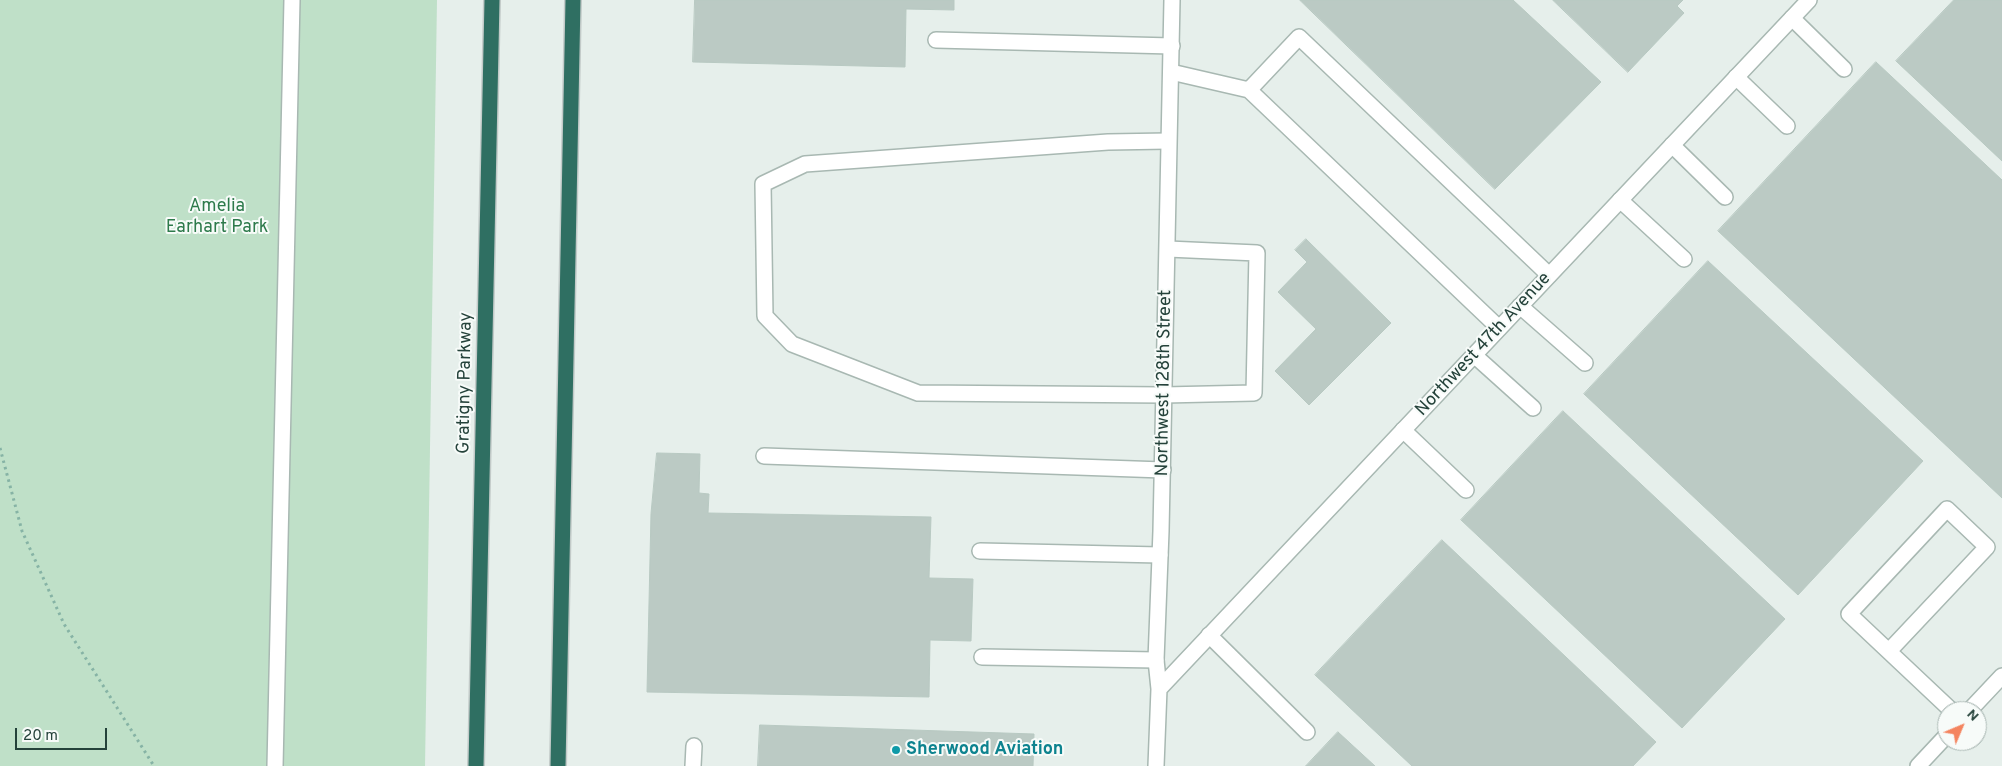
<!DOCTYPE html>
<html>
<head>
<meta charset="utf-8">
<style>
	body { margin:0 }
	#map { position:relative; width:2002px; height:766px; overflow:hidden; background:#e6efeb; font-family:Overpass,sans-serif }
	canvas { display:block }
	.north { position:absolute; left:1937px; top:701px; width:50px; height:50px; box-sizing:border-box; background:#f7fbf9; border:1px solid #a3b1ad; border-radius:50%; rotate:45deg; font-size:14px; font-weight:700; line-height:20px; text-align:center; color:#24423a }
	.north::after { content:''; display:block; margin:auto; width:18px; height:22px; background:#f4845f; clip-path:polygon(50% 0,100% 100%,50% 72%,0 100%) }
	.scale { position:absolute; left:15px; top:728px; width:92px; height:22px; box-sizing:border-box; border:2px solid #24423a; border-top:0; padding-left:6px; font-size:15px; line-height:18px; white-space:nowrap; color:#24423a; -webkit-text-stroke:4px #f7fbf9; paint-order:stroke }
</style>
</head>
<body>
<div id="map">
<canvas width="2002" height="766"></canvas>
<div class="north">N</div>
<div class="scale">20 m</div>
</div>
<script>
const ctx = document.querySelector('canvas').getContext('2d');
ctx.lineJoin = 'round';
function paint(path, color) {
  ctx.fillStyle = color;
  ctx.fill(path, 'evenodd');
}
function stroke(path, color, width, dash) {
  ctx.strokeStyle = color;
  ctx.lineWidth = width;
  ctx.lineCap = dash ? 'butt' : 'round';
  ctx.setLineDash(dash || []);
  ctx.stroke(path);
}
function write(font, color, halo, rows, align = 'center') {
  ctx.font = font + ' Overpass,sans-serif';
  ctx.lineWidth = 4;
  ctx.setLineDash([]);
  ctx.textBaseline = 'middle';
  ctx.strokeStyle = halo;
  ctx.fillStyle = color;
  for (const [text, x, y, turn = 0] of rows) {
    ctx.save();
    ctx.translate(x, y);
    ctx.rotate((+turn || 0) * Math.PI / 180);
    ctx.textAlign = isNaN(turn) ? turn : align;
    if (halo) ctx.strokeText(text, 0, 0);
    ctx.fillText(text, 0, 0);
    ctx.restore();
  }
}
const green = new Path2D(`
	M0,0H437L425,766H0Z`);
const building = new Path2D(`
	M695,0H954V10L906,9L905,67L693,62Z
	M1300,0H1513L1601,82L1495,189Z
	M1553,0H1683L1677,6L1684,13L1628,72Z
	M1954,0H2002V161L1896,61Z
	M1876,62L2002,180V498L1718,231Z
	M1306,239L1391,323L1309,405L1275,371L1316,329L1278,292L1307,262L1295,250Z
	M1708,261L1923,461L1798,595L1584,394Z
	M1563,411L1785,619L1682,728L1461,520Z
	M657,453L700,454L699,493L709,494L708,513L931,517L929,578L973,579L971,641L930,640L929,697L647,692L651,514Z
	M1442,540L1656,742L1633,766H1412L1315,675Z
	M760,725L1034,734L1033,766H758Z
	M1338,732L1375,766H1306Z`);
const path = new Path2D(`
	M0,448L22,531L64,624L154,766`);
const lane = new Path2D(`
	M1792,18L1844,69
	M936,40L1172,46
	M1171,72L1249,90
	M1736,77L1787,126
	M1672,145L1725,197
	M1620,200L1684,259
	M1168,249L1257,253L1254,393L1164,395L918,393L792,344L765,316L763,184L805,164L1108,142L1168,141
	M1520,306L1585,363
	M1499,328L1249,90L1299,37L1549,275
	M1474,355L1533,408
	M1403,430L1466,490
	M764,456L1163,470
	M980,551L1160,555
	M1209,635L1307,732
	M1889,651L1987,547L1947,509L1849,614L1952,711
	M982,657L1156,660
	M275,766L292,0
	M693,766L694,746`);
const street = new Path2D(`
	M1159,689L1809,0
	M1969,711L2002,676
	M1156,766L1159,689L1156,660L1161,531L1172,0
	M1918,766L1947,735`);
const highway = new Path2D(`
	M476,766L492,0
	M558,766L573,0`);
const markers = [
	[896,750,5,"#0f9aa8"]
];
const parkNames = [
	["Amelia",217,207],
	["Earhart Park",217,228]
];
const streetNames = [
	["Northwest 47th Avenue",1484,345,-47],
	["Gratigny Parkway",466,383,-89],
	["Northwest 128th Street",1165,383,-89]
];
const cultureNames = [
	["Sherwood Aviation",906,750]
];
paint(green, '#bfe0c8');
paint(building, '#bbcac4');
stroke(building, '#b8c9c2', 1);
stroke(lane, '#a8b8b2', 18);
stroke(street, '#a8b8b2', 18);
stroke(highway, '#c2cac8', 18);
stroke(path, '#86b3a5', 3, [2.5, 4]);
stroke(lane, '#fff', 15);
stroke(street, '#fff', 15);
stroke(highway, '#2f6f62', 15);
for (const [x, y, r, color] of markers) {
  const dot = new Path2D();
  dot.arc(x, y, r, 0, 2 * Math.PI);
  ctx.fillStyle = color;
  ctx.fill(dot);
  stroke(dot, '#f7fbf9', 2);
}
write('18px', '#2d7a4b', '#f7fbf9', parkNames);
write('18px', '#24423a', '#f7fbf9', streetNames);
write('bold 18px', '#0d838f', '#f7fbf9', cultureNames, 'left');
</script>
</body>
</html>
